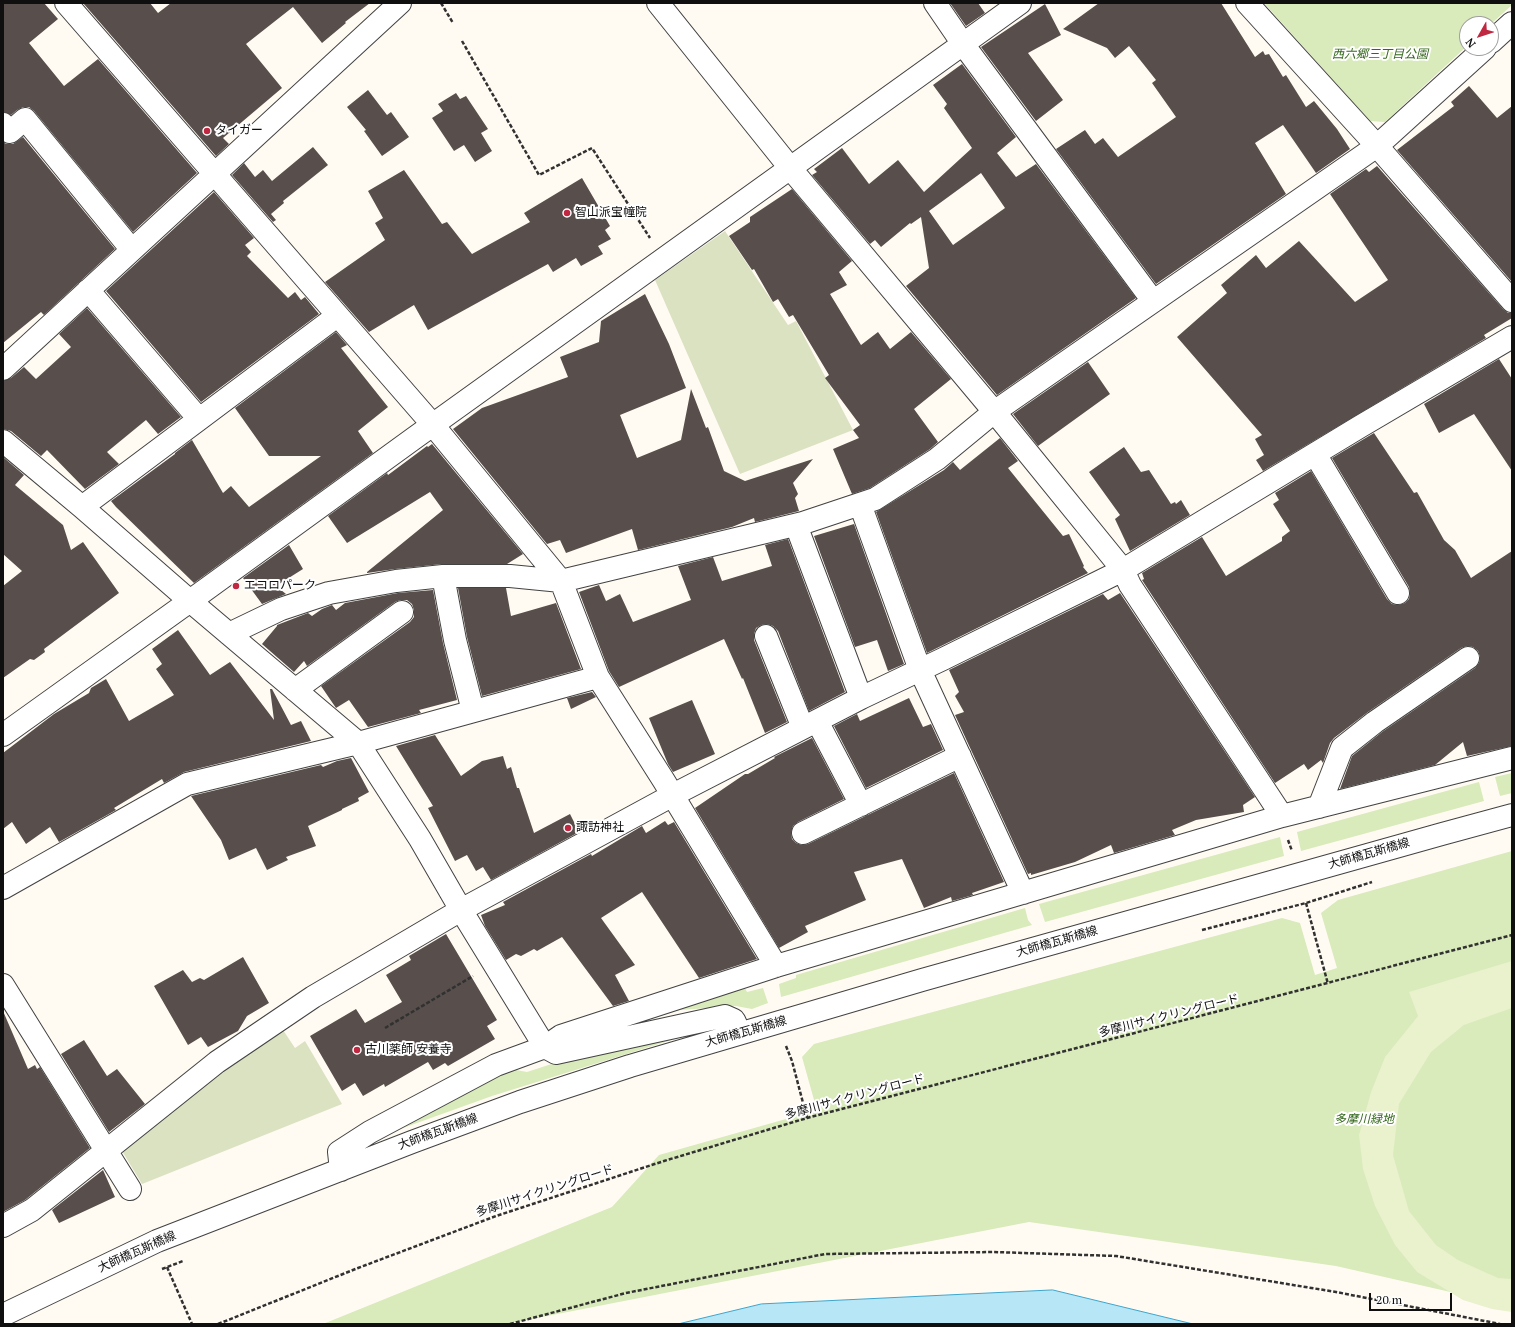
<!DOCTYPE html>
<html>
<head>
<meta charset="utf-8">
<style>
	body { margin:0 }
	#map { position:relative; width:1515px; height:1327px; overflow:hidden; background:#fffbf2; font-family:"PT Serif",serif }
	canvas { display:block }
	.frame { position:absolute; inset:0; border:4px solid #0f0f0f; pointer-events:none }
	.north { position:absolute; left:1459px; top:16px; width:40px; height:40px; box-sizing:border-box; background:#fff; border:1px solid #9f9f9f; border-radius:50%; rotate:231deg; font-size:11px; font-weight:700; line-height:16px; text-align:center; color:#0f0f0f }
	.north::after { content:''; display:block; margin:auto; width:14px; height:18px; background:#c02741; clip-path:polygon(50% 0,100% 100%,50% 72%,0 100%) }
	.scale { position:absolute; left:1369px; top:1293px; width:83px; height:18px; box-sizing:border-box; border:2px solid #0f0f0f; border-top:0; padding-left:5px; font-size:12px; line-height:14px; white-space:nowrap; color:#0f0f0f; -webkit-text-stroke:3px #fff; paint-order:stroke }
</style>
</head>
<body>
<div id="map">
<canvas width="1515" height="1327"></canvas>
<div class="frame"></div>
<div class="north">N</div>
<div class="scale">20 m</div>
</div>
<script>
const ctx = document.querySelector('canvas').getContext('2d');
ctx.lineJoin = 'round';
function paint(path, color) {
  ctx.fillStyle = color;
  ctx.fill(path, 'evenodd');
}
function stroke(path, color, width, dash) {
  ctx.strokeStyle = color;
  ctx.lineWidth = width;
  ctx.lineCap = dash ? 'butt' : 'round';
  ctx.setLineDash(dash || []);
  ctx.stroke(path);
}
function write(font, color, halo, rows, align = 'center') {
  ctx.font = font + ' "PT Serif","Noto Sans JP",serif';
  ctx.lineWidth = 4;
  ctx.setLineDash([]);
  ctx.textBaseline = 'middle';
  ctx.strokeStyle = halo;
  ctx.fillStyle = color;
  for (const [text, x, y, turn = 0] of rows) {
    ctx.save();
    ctx.translate(x, y);
    ctx.rotate((+turn || 0) * Math.PI / 180);
    ctx.textAlign = isNaN(turn) ? turn : align;
    if (halo) ctx.strokeText(text, 0, 0);
    ctx.fillText(text, 0, 0);
    ctx.restore();
  }
}
const green = new Path2D(`
	M1264,3H1512V5L1491,24H1467V46L1385,122L1370,121Z
	M1512,773V793L1500,796L1495,777Z
	M1479,782L1484,801L1301,851L1297,832Z
	M1280,837L1284,856L1045,922L1039,904Z
	M1512,851V1306L1336,1266L1029,1222L506,1324H323L612,1207L659,1155L793,1117V1112L816,1107L802,1057L814,1044L1282,918L1300,923L1315,975L1337,968L1321,913L1338,900Z
	M1025,908L1028,920L1032,925L781,997L779,984L796,978V975Z
	M744,986L747,992L763,988L768,1003L752,1009L736,1006L680,1010L628,1026V1025Z
	M713,1027L492,1096L403,1128L511,1069L527,1072L573,1057Z`);
const cemetery = new Path2D(`
	M725,231L788,325L796,321L853,430L740,474L655,280Z
	M283,1030L295,1048L305,1041L342,1104L142,1184L122,1151L209,1081Z`);
const pitch = new Path2D(`
	M1512,961V1008L1464,1025L1431,1052L1399,1104L1393,1155L1409,1211L1436,1245L1458,1260L1498,1278L1512,1279V1312L1492,1309L1463,1300L1417,1272L1395,1245L1375,1206L1363,1169L1359,1135L1371,1092L1385,1057L1418,1016L1409,992Z`);
const water = new Path2D(`
	M1053,1290L1193,1324H678L761,1304Z`);
const building = new Path2D(`
	M3,3H44L58,19L29,43L64,86L98,59L197,173L133,232L34,111L29,107H23L17,110L11,115L3,112Z
	M83,3H150L158,13L171,3H370L345,22L346,23L322,43L293,7L246,44L282,88L223,138L229,144L216,156Z
	M950,3H978L985,13L966,26Z
	M1099,3H1221L1255,57L1263,51L1265,55L1269,54L1283,77L1286,75L1306,107L1314,101L1337,129L1350,149L1316,173L1283,125L1255,143L1286,194L1156,284L1056,149L1085,130L1095,144L1103,138L1118,157L1176,117L1152,83L1156,80L1129,46L1115,58L1107,48L1063,29Z
	M1045,4L1061,35L1028,53L1063,100L1036,121L981,47Z
	M962,64L1016,137L997,153L1016,177L1036,164L1136,298L997,395L906,286L929,268L921,217L911,224L910,223L881,247L875,240L870,244L812,175L817,172L814,169L842,148L869,184L898,160L924,192L972,148L944,108L947,104L933,85ZM981,173L1005,208L953,245L929,211Z
	M1469,86L1497,118L1512,106V282L1397,150L1454,106L1451,102Z
	M368,90L387,115L391,112L409,137L382,156L364,131L366,130L347,107Z
	M456,93L460,99L466,96L488,129L481,133L492,151L475,162L464,145L454,151L432,118L443,111L438,104Z
	M23,137L115,249L44,315L41,312L3,343V142L6,144H13Z
	M313,147L328,165L283,201L284,203L271,214L276,220L273,222L232,175L244,163L255,177L263,170L272,181Z
	M1377,166L1503,309L1508,313H1512V318L1484,335L1486,338L1263,471L1256,460L1264,455L1255,439L1262,435L1177,337L1227,293L1221,285L1256,255L1266,268L1299,241L1355,302L1388,280L1330,194L1366,169L1369,172Z
	M404,170L442,224L447,222L472,254L530,222L524,213L582,178L610,226L605,230L611,239L598,246L603,254L581,266L576,258L553,272L548,264L428,330L414,305L369,332L325,282L385,240L375,223L383,218L368,191Z
	M792,189L852,261L839,272L847,285L830,294L861,345L878,332L890,349L911,332L951,379L914,409L938,442L930,449L870,488L852,494L833,449L859,438L853,430L860,425L825,378L829,375L793,315L789,317L778,299L773,302L754,269L752,270L729,236L750,222V217Z
	M214,192L254,238L245,245L251,252L247,256L288,298L295,292L301,300L305,297L319,314L201,402L106,291Z
	M645,294L669,344L686,388L620,415L637,458L681,440L691,389L706,428L708,427L724,471L745,481L813,459L793,483L798,494L795,498L799,511L755,522L754,518L732,527L638,550L632,529L566,553L560,540L547,544L453,429L482,408L568,377L560,357L599,342L601,321Z
	M87,308L181,417L158,434L146,420L107,452L119,464L85,489L47,450L41,456L11,431L3,429V381L11,378L24,367L36,379L71,347L59,334Z
	M336,332L347,345L341,348L388,407L358,431L373,453L194,583L116,507L111,501L175,454V453L192,440L223,493L231,486L249,507L321,456H269L235,408Z
	M1499,359L1512,379V471L1474,414L1439,433L1424,404Z
	M1088,362L1110,394L1038,446L1013,414Z
	M1374,433L1414,493L1417,492L1444,540L1455,550L1471,578L1512,551V746L1467,756L1463,742L1435,765L1340,789L1352,756L1382,732L1475,668L1479,663L1480,657L1478,651L1473,647L1467,646L1461,648L1368,712L1334,738L1330,743L1323,763L1321,760L1308,770L1304,764L1275,783L1142,580L1144,579L1142,573L1202,537L1226,576L1282,541V537L1290,531L1273,504L1279,500L1275,493L1311,471L1387,599L1392,604L1398,605L1405,603L1409,599L1410,593L1409,587L1332,458Z
	M1000,438L1018,461L1008,468L1063,536L1069,534L1084,566L1083,567L1088,573L927,653L876,512L944,470L953,462L960,470Z
	M432,444L523,554L507,564H442L395,569L367,573V572L443,510L430,492L347,543L328,516L387,473L388,475L427,446L428,447Z
	M1124,447L1141,472L1149,470L1171,504L1175,502L1176,504L1181,500L1190,515L1130,551L1115,519L1120,515L1089,472Z
	M3,457L24,475L15,485L63,525L71,550L83,542L119,593L44,649L45,652L34,660L30,659L3,678V586L22,571L3,554Z
	M854,524L904,664L888,671L877,640L855,647L814,536Z
	M788,539L845,692L809,711L778,631L773,626L767,624L761,625L756,628L754,634V640L787,722L765,733L743,678L742,679L724,639L619,687L609,671L579,592L599,585L606,601L620,594L633,622L691,600L678,566L713,557L722,581L772,566L765,545Z
	M289,545L303,569L276,586L286,594L262,604L243,578Z
	M458,588H506L511,616L556,603L581,669L482,696L467,637Z
	M433,590L443,643L457,700L419,710L421,713L368,727L349,700L336,708L321,686L410,622L414,617V610L412,604L407,600H400L395,602L307,666L304,661L294,672L262,644L277,626V625L308,613L312,616L322,609L332,605L336,610L345,603L398,593Z
	M1120,593L1255,797L1243,805L1244,812L1196,820L1172,830L1175,835L1114,853L1111,845L1075,862L1031,875V873L1028,874L955,715L964,712L955,696L959,692L949,670L1103,594L1108,600Z
	M178,630L210,675L230,662L274,720L270,689H272L291,725L301,721L311,741L184,772L164,783L162,779L114,808L116,810L59,842L50,827L26,844L12,822L3,829V753L54,714L89,693L91,688L106,679L129,721L174,695L156,669L162,664L152,649Z
	M592,692L596,697L571,709L567,698Z
	M909,698L923,727L931,724L943,750L866,788L834,726L857,714L860,721Z
	M692,700L715,754L673,772L668,764L649,718Z
	M435,735L461,776L482,761L503,756L507,769L511,767L517,788H519L534,833L570,814L579,832L491,880L483,867L476,871L467,855L455,861L428,808L433,806L396,746Z
	M812,738L844,799L798,822L793,826L791,833L792,839L796,843L802,845L808,844L954,773L1004,882L972,893L973,895L952,901L951,897L924,908L902,859L854,872L866,900L805,926L808,932L779,948L695,808L745,774H748L775,758L774,757Z
	M351,758L369,792L358,798L359,801L342,809V810L308,826L316,846L286,857L288,860L267,870L256,848L229,860L221,840L191,796L321,765L323,767L337,761Z
	M665,821L668,825L674,822L757,959L699,978L642,892L601,918L635,965L615,975L629,1001L613,1006L562,937L537,951L534,949L521,956L516,954L506,960L485,926L481,915L505,905L503,902L591,854L592,856L642,826L646,833Z
	M446,934L497,1020L487,1026L495,1039L448,1066L445,1063L433,1070L428,1062L385,1087L384,1084L363,1096L355,1083L342,1091L310,1036L356,1009L365,1023L402,1002L386,975L411,960L409,956Z
	M243,957L269,1003L247,1016L238,1031L208,1047L201,1037L188,1045L154,986L183,970L192,982L200,978L204,980Z
	M3,1011L28,1069L35,1065L37,1069L40,1067L90,1148L25,1200L3,1212Z
	M84,1040L107,1076L117,1069L145,1104L109,1132L61,1054Z
	M103,1170L115,1197L59,1223L52,1210Z`);
const path = new Path2D(`
	M441,3L453,23
	M462,41L539,175L592,148L650,238
	M1288,840L1292,851
	M1306,903L1328,984
	M1202,930L1306,903L1372,882
	M385,1028L473,976
	M786,1046L792,1061L807,1118
	M167,1267L192,1324
	M162,1269L183,1261
	M218,1324L358,1268L496,1216L664,1161L807,1118L1512,935
	M510,1324L626,1293L825,1254L993,1252L1116,1256L1336,1292L1500,1324`);
const minor = new Path2D(`
	M66,3L433,425L561,581L598,677L664,781L776,966
	M658,3L791,169L1002,421L1123,570L1130,585L1282,816
	M935,3L963,44L1153,301
	M1247,3L1377,146L1512,301
	M1491,42L1512,23
	M3,124L10,132L25,119L132,250
	M88,290L199,419
	M3,369L400,3
	M3,441L82,507L190,601L358,743L420,839L461,910L545,1047L556,1053L725,1016L734,1020L740,1033
	M1315,454L1398,593
	M860,504L920,670L1023,893
	M82,507L337,316
	M796,525L861,698
	M443,576L455,640L473,711
	M229,634L281,609L329,593L396,581L443,576H510L561,581L803,523L875,499L937,459L994,412L1377,146L1485,48
	M766,636L803,728
	M295,690L402,612
	M817,721L861,805
	M3,735L190,601L413,439L1020,3
	M1319,807L1342,748L1375,722L1468,658
	M803,833L960,756
	M3,888L187,784L358,743L598,677
	M3,985L130,1189
	M341,1170L339,1152L370,1132L496,1065L545,1047L561,1036L776,966L1282,816L1512,758
	M3,1226L32,1210L217,1062L313,997L461,910L673,795L861,698L943,659L1123,570L1361,426L1512,337
	M3,1315L157,1241L412,1142L520,1102L630,1066L922,980L1442,834L1512,815`);
const markers = [
	[207,131,4,"#c02741"],
	[567,213,4,"#c02741"],
	[236,586,4,"#c02741"],
	[568,828,4,"#c02741"],
	[357,1050,4,"#c02741"]
];
const parkNames = [
	["西六郷三丁目公園",1380,55],
	["多摩川緑地",1364,1120]
];
const poiNames = [
	["タイガー",215,131],
	["智山派宝幢院",575,213],
	["エコロパーク",244,586],
	["諏訪神社",576,828],
	["古川薬師 安養寺",365,1050]
];
const streetNames = [
	["大師橋瓦斯橋線",1369,854,-16],
	["大師橋瓦斯橋線",1057,942,-16],
	["多摩川サイクリングロード",1169,1016,-14],
	["大師橋瓦斯橋線",746,1032,-16],
	["多摩川サイクリングロード",855,1097,-15],
	["大師橋瓦斯橋線",438,1132,-20],
	["多摩川サイクリングロード",545,1191,-18],
	["大師橋瓦斯橋線",137,1252,-24]
];
paint(green, '#d9eabb');
paint(cemetery, '#dbe2c2');
paint(pitch, '#e9f1cd');
paint(water, '#b7e6f6');
stroke(water, '#3ea5cd', 1);
paint(building, '#584f4c');
stroke(minor, '#424242', 24);
stroke(path, '#313131', 2.5, [4, 2]);
stroke(minor, '#fff', 22);
for (const [x, y, r, color] of markers) {
  const dot = new Path2D();
  dot.arc(x, y, r, 0, 2 * Math.PI);
  ctx.fillStyle = color;
  ctx.fill(dot);
  stroke(dot, '#fff', 1.5);
}
write('italic 12px', '#37681f', '#fff', parkNames);
write('12px', '#0f0f0f', '#fff', poiNames, 'left');
write('12px', '#0f0f0f', '#fff', streetNames);
</script>
</body>
</html>
